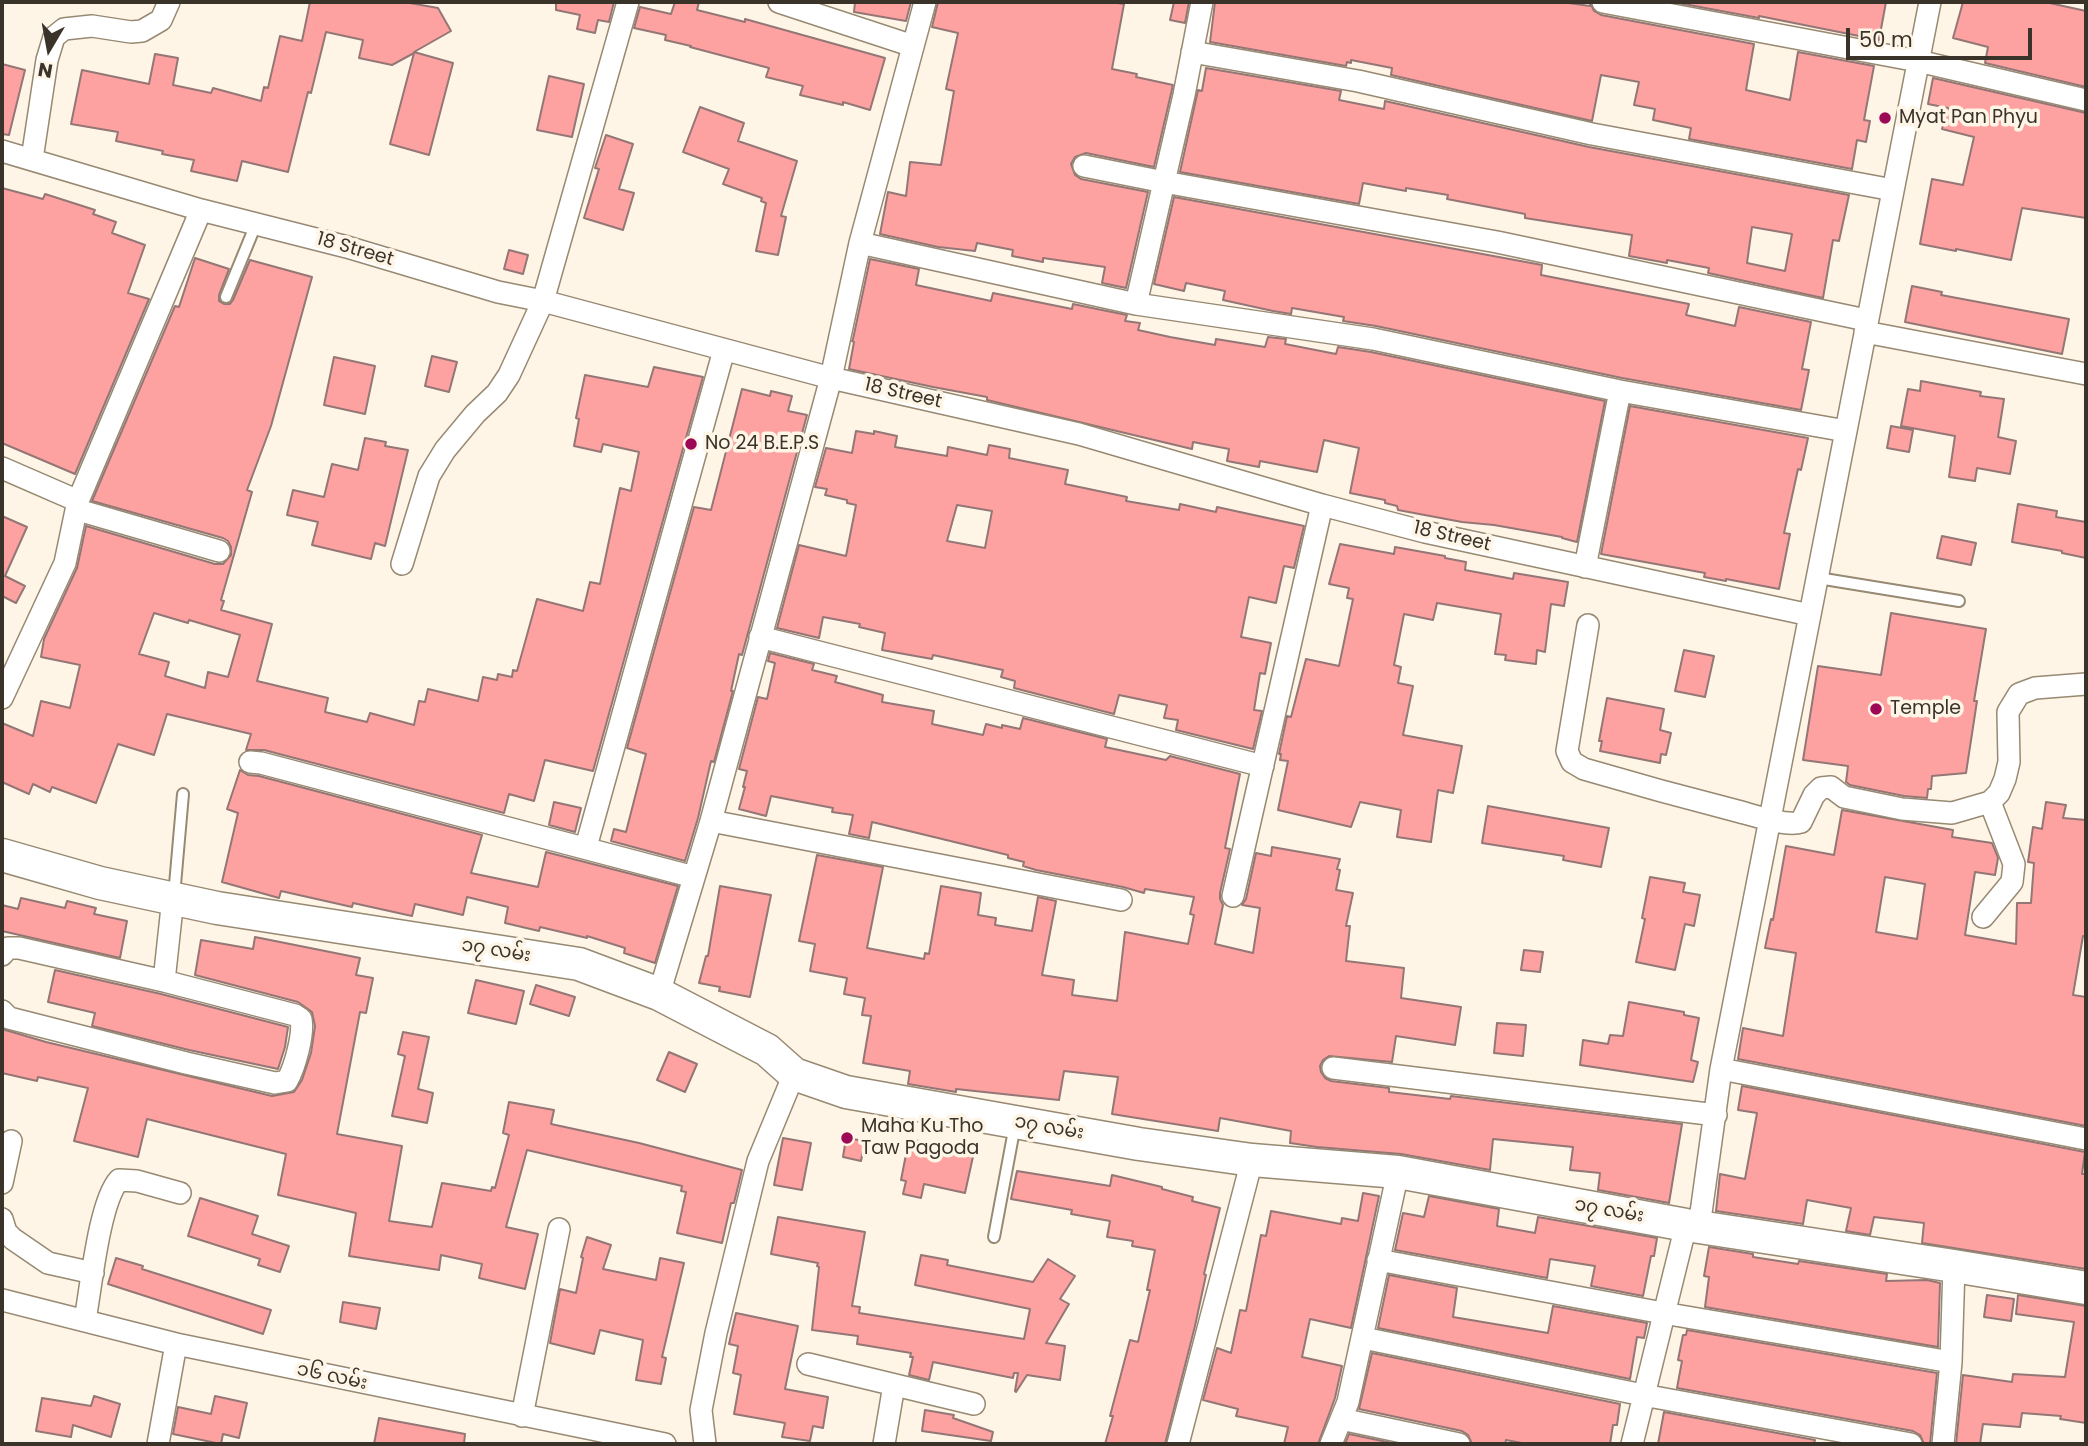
<!DOCTYPE html>
<html>
<head>
<meta charset="utf-8">
<style>
	body { margin:0 }
	#map { position:relative; width:2088px; height:1446px; overflow:hidden; background:#fff5e6; font-family:Poppins,sans-serif }
	canvas { display:block }
	.frame { position:absolute; inset:0; border:4px solid #3a332a; pointer-events:none }
	.north { position:absolute; left:14px; top:14px; width:70px; height:70px; -webkit-text-stroke:5px #fff5e6; paint-order:stroke; rotate:190deg; font-size:19px; font-weight:700; line-height:28px; text-align:center; color:#3a332a }
	.north::after { content:''; display:block; margin:auto; width:24px; height:32px; background:#3a332a; clip-path:polygon(50% 0,100% 100%,50% 72%,0 100%) }
	.scale { position:absolute; left:1846px; top:28px; width:186px; height:32px; box-sizing:border-box; border:4px solid #3a332a; border-top:0; padding-left:9px; font-size:21px; line-height:24px; white-space:nowrap; color:#3a332a; -webkit-text-stroke:5px #fff5e6; paint-order:stroke }
</style>
</head>
<body>
<div id="map">
<canvas width="2088" height="1446"></canvas>
<div class="frame"></div>
<div class="north">N</div>
<div class="scale">50 m</div>
</div>
<script>
const ctx = document.querySelector('canvas').getContext('2d');
ctx.lineJoin = 'round';
function paint(path, color) {
  ctx.fillStyle = color;
  ctx.fill(path, 'evenodd');
}
function stroke(path, color, width, dash) {
  ctx.strokeStyle = color;
  ctx.lineWidth = width;
  ctx.lineCap = dash ? 'butt' : 'round';
  ctx.setLineDash(dash || []);
  ctx.stroke(path);
}
function write(font, color, halo, rows, align = 'center') {
  ctx.font = font + ' Poppins,"Noto Sans Myanmar",sans-serif';
  ctx.lineWidth = 7;
  ctx.setLineDash([]);
  ctx.textBaseline = 'middle';
  ctx.strokeStyle = halo;
  ctx.fillStyle = color;
  for (const [text, x, y, turn = 0] of rows) {
    ctx.save();
    ctx.translate(x, y);
    ctx.rotate((+turn || 0) * Math.PI / 180);
    ctx.textAlign = isNaN(turn) ? turn : align;
    if (halo) ctx.strokeText(text, 0, 0);
    ctx.fillText(text, 0, 0);
    ctx.restore();
  }
}
const building = new Path2D(`
	M310,2H404L438,8L451,31L414,52L453,63L429,155L390,144L414,53L392,65L359,58L363,40L326,32L311,93L308,92L288,172L242,161L237,181L191,171L194,160L162,154L163,151L116,141L118,132L71,124L82,70L149,84L155,54L178,58L173,85L211,93L213,88L261,101L264,87L268,88L280,36L302,41Z
	M556,2H614L609,22L598,20L595,33L577,29L580,15L556,10Z
	M675,2H699L697,10L745,22V19L885,58L870,110L843,102V105L800,95L803,86L766,77L769,68L690,47L691,46L665,40L666,35L634,28L640,7L671,14Z
	M855,2H911L906,21L854,12Z
	M938,2H1111L1124,4L1112,69L1137,74L1136,77L1173,85L1154,167L1086,153L1075,157L1071,164L1075,175L1081,179L1148,192L1126,288L1102,283L1105,267L1043,258V262L1012,256L1013,250L977,243L975,251L938,247L880,234L888,192L906,196L910,162L941,165L954,91L946,89L958,33L932,27Z
	M1174,2H1189L1185,23L1170,20Z
	M1215,2H1561L1590,6V2L1594,11L1601,15L1754,44L1746,90L1790,100L1798,52L1874,66L1864,120L1870,121L1866,142L1857,140L1852,169L1689,139L1691,128L1653,120L1655,109L1634,105L1639,82L1601,75L1592,121L1391,75L1392,68L1351,60V63L1347,62L1346,66L1210,42Z
	M1673,2H1886L1879,40L1759,16V18Z
	M1963,2H2045L2086,11V87L1985,63L1988,47L1953,38Z
	M2,64L25,70L9,135L2,134Z
	M1206,68L1341,91L1339,100L1384,109L1385,101L1589,147L1849,195L1839,241L1833,240L1823,298L1708,273L1709,268L1667,260V263L1629,256L1632,235L1525,218V214L1447,199L1448,195L1406,188V191L1363,183L1359,204L1180,172L1198,90L1202,91ZM1752,227L1792,234L1785,271L1747,263Z
	M549,76L584,84L572,137L537,130Z
	M1933,78L2086,113V218L2022,208L2011,260L1956,249V251L1920,244L1932,179L1963,185L1974,137L1942,129L1948,108L1928,104Z
	M700,107L744,123L738,141L797,161L781,216L786,217L778,255L756,251L766,203L761,201L762,198L723,184L729,169L683,152Z
	M606,135L633,144L619,189L634,193L623,230L584,218L599,169L595,168Z
	M2,188L43,199L45,194L95,210L93,214L116,222L112,233L145,245L128,293L149,299L75,474L2,443Z
	M1174,197L1542,265L1541,275L1689,304L1686,315L1735,326L1739,307L1811,322L1802,369L1809,370L1801,410L1622,378L1376,326L1343,321L1344,317L1292,308L1291,314L1273,311L1223,300L1225,291L1186,283L1184,291L1154,284Z
	M509,250L528,255L523,274L504,269Z
	M195,258L229,269L219,295V301L224,304H230L233,300L250,260L312,277L271,426L247,490L252,492L221,600L224,601L221,610L272,624L257,681L328,698L325,712L367,722L370,713L414,725L419,701L425,702L428,689L478,701L483,677L497,680L498,674L512,677L513,670L517,671L537,599L583,611L590,582L600,584L620,488L631,491L639,452L603,444L601,452L574,446L579,419L576,418L585,375L648,387L654,367L703,377L593,771L545,760L534,801L509,794L504,813L264,750H246L251,734L167,714L154,755L118,744L96,803L52,787L50,792L33,784L29,794L2,782V723L33,736L41,701L70,708L80,665L41,657L44,639L77,568L86,526L215,564H223L231,555V547L228,541L223,538L92,501L175,306L179,307ZM154,613L188,623L189,620L240,635L228,677L208,672L205,688L165,676L169,662L139,654Z
	M870,259L919,269L916,285L991,301L993,293L1072,309L1073,304L1097,309L1127,315L1125,321L1140,323L1138,330L1170,337L1215,345L1216,339L1265,347L1268,337L1286,339L1285,344L1336,354L1338,347L1371,352L1605,401L1577,542L1562,538V537L1494,525L1462,522L1398,510L1397,506L1385,503V500L1350,493L1359,448L1324,440L1317,472L1260,461L1259,467L1227,461L1229,449L1193,442L1192,449L987,400V397L933,387L849,369L854,342L852,341L853,339Z
	M1912,286L1942,292L1941,295L2069,319L2062,354L1905,322Z
	M432,356L457,362L449,392L425,386Z
	M334,357L375,366L365,414L324,405Z
	M1921,381L1981,392L1980,396L2004,399L1998,437L2016,441L2010,474L1977,468L1975,481L1949,477L1955,436L1901,426L1908,389L1920,391Z
	M742,389L770,396L771,391L792,396L788,411L807,415L742,655L739,654L731,691H733L714,762L711,761L698,818L685,861L611,841L614,829L626,832L646,754L627,748L694,507L711,510Z
	M1630,406L1808,438L1801,470L1798,469L1784,533L1790,534L1779,589L1726,579V581L1704,577L1705,573L1601,554Z
	M1891,426L1913,430L1909,452L1887,448Z
	M856,431L874,434V431L897,436L895,447L947,456L948,447L987,455L989,445L1010,449L1009,458L1068,470L1065,484L1127,497L1126,501L1179,510L1180,504L1216,512L1217,507L1304,526L1294,568L1284,566L1276,603L1249,597L1241,637L1271,643L1265,674L1260,673L1254,710L1262,711L1253,749L1176,730L1178,720L1164,718L1167,705L1119,695L1114,714L1014,688L1015,681L1001,677L1003,670L933,655L932,659L882,650L885,633L859,627L860,624L823,617L819,638L777,628L799,545L846,556L856,505L847,503V500L825,495L827,489L815,487L826,448L852,453ZM957,505L992,511L985,548L947,541Z
	M365,438L386,442L385,446L408,450L385,546L375,543L371,559L312,545L318,522L287,515L293,490L324,497L332,464L358,470Z
	M2018,504L2057,511L2056,517L2086,522V558L2062,553V551L2012,542Z
	M2,516L27,527L5,576L25,586L16,603L2,596Z
	M1942,536L1976,543L1971,565L1937,558Z
	M1340,544L1394,554L1395,547L1445,556V558L1466,562L1465,570L1513,579L1514,573L1568,582L1564,606L1551,604L1545,652L1537,650L1536,664L1505,660L1506,655L1495,654L1501,614L1437,603L1433,620L1404,614L1394,665L1401,667L1398,683L1413,686L1403,735L1462,746L1453,793L1438,790L1431,842L1397,837L1401,810L1360,802L1351,827L1278,810L1288,761L1280,760L1281,754H1279L1287,716L1291,717L1306,659L1339,666L1353,599L1347,598L1349,588L1329,584Z
	M1891,613L1986,629L1974,701H1977L1966,773L1932,776L1931,789H1928L1927,798L1904,796L1850,785L1846,782L1848,766L1803,760L1818,666L1881,675Z
	M1684,650L1714,656L1705,697L1675,691Z
	M770,653L814,664L812,670L837,676L835,682L883,695L882,702L934,711L932,724L983,735L986,724L1002,728V725L1020,729L1023,718L1107,739L1105,747L1166,760L1170,756L1240,774L1225,848L1230,849L1220,893V899L1223,905L1215,944L1253,953L1260,908L1242,905L1246,899L1256,853L1271,856L1272,847L1340,859L1337,869L1340,870L1336,890L1353,893L1346,926H1350L1346,961L1404,968L1401,998L1461,1007L1455,1045L1396,1036L1392,1062L1329,1056L1323,1060L1320,1066L1321,1072L1325,1078L1331,1081L1389,1088V1092L1450,1099L1451,1096L1682,1124L1669,1203L1598,1190L1600,1173L1570,1170L1573,1147L1493,1139L1490,1170L1401,1154L1317,1147L1290,1143L1291,1131L1220,1118L1218,1131L1112,1114L1118,1077L1064,1071L1059,1100L956,1089V1092L908,1084L910,1071L863,1063L871,1016L862,1015L865,998L844,994L847,978L810,971L815,944L799,941L817,855L883,867L867,948L924,959L925,953L929,954L941,886L981,893L978,915L996,918L995,925L1032,931L1038,897L1056,901L1042,975L1074,980L1072,995L1117,1001L1125,932L1188,944L1194,915L1190,914L1194,897L1145,889L1144,893L1123,887L1036,870L1023,866L1024,862L1008,858V855L872,822L869,838L849,834L853,815L832,812L833,808L771,796L766,816L739,809L745,787H743L747,771L739,769L758,697L767,699L775,663L768,661Z
	M1607,698L1664,709L1660,730L1671,733L1666,755L1661,754L1660,763L1600,751L1602,741H1599Z
	M240,770L248,775L259,776L482,835L471,873L538,887L546,852L678,886L655,963L624,953L625,948L587,936V938L540,927L539,931L505,923L508,907L467,897L463,915L415,904L412,916L353,903L352,907L281,891L279,898L222,882L238,813L227,809Z
	M554,802L581,808L575,832L549,825Z
	M2046,802L2066,805L2063,818L2086,820V936H2083L2073,995L2086,997V1126L1738,1059L1743,1028L1783,1036L1796,953L1765,948L1771,919L1773,920L1786,846L1834,855L1842,810L1953,830L1952,837L1992,843L1998,858L1995,875L1975,872L1965,935L2016,944L2017,903H2031L2034,863L2028,862L2033,827L2042,829ZM1885,877L1925,884L1917,939L1876,932Z
	M1488,806L1609,828L1601,867L1563,860L1564,856L1482,843Z
	M1650,877L1685,883L1683,892L1700,895L1694,926L1685,924L1675,970L1636,962L1645,919L1642,918Z
	M720,886L771,895L750,997L719,991L720,987L699,983L706,956H708Z
	M21,898L65,908L67,901L96,908L94,914L127,921L120,958L2,931V905L18,909Z
	M255,937L360,958L356,975L373,978L366,1013L360,1012L337,1134L402,1146L389,1221L432,1227L442,1183L491,1191L492,1187L495,1188L509,1135L503,1133L509,1102L554,1110L551,1124L639,1143L742,1170L734,1203H731L722,1243L677,1233L686,1192L681,1191L682,1186L527,1150L506,1227L538,1234L525,1289L479,1278L482,1264L441,1255L439,1270L349,1256L356,1213L278,1195L286,1154L147,1119L138,1157L74,1141L88,1088L38,1077L37,1081L2,1073V1029L46,1042L272,1096L294,1092L302,1080L311,1053L315,1026L312,1012L298,1002L195,975L201,940L253,949Z
	M1524,950L1543,952L1540,972L1521,970Z
	M55,970L161,994L288,1027L285,1047L278,1069L189,1050L92,1026L95,1013L48,1002Z
	M476,980L524,991L516,1024L468,1013Z
	M536,985L575,997L569,1016L530,1004Z
	M1629,1002L1684,1012V1015L1699,1018L1691,1060L1698,1062L1693,1082L1580,1065L1583,1040L1608,1044L1610,1035L1623,1036Z
	M1497,1023L1526,1025L1523,1056L1494,1053Z
	M403,1032L429,1037L418,1089L433,1093L427,1123L392,1116L405,1056L398,1054Z
	M669,1052L697,1064L685,1092L657,1080Z
	M1742,1086L2085,1152L2082,1174H2086V1269L1922,1243L1924,1223L1874,1217L1870,1235L1846,1231L1851,1208L1807,1200L1803,1224L1716,1211L1720,1174L1745,1179L1757,1113L1738,1110Z
	M783,1138L811,1143L802,1190L774,1185Z
	M846,1138L865,1141L861,1161L843,1157Z
	M909,1139L974,1152L965,1193L924,1184L921,1198L903,1194L906,1181L901,1180Z
	M1017,1171L1110,1186L1112,1175L1162,1187V1189L1193,1197L1192,1201L1220,1208L1204,1274L1206,1275L1195,1326L1165,1444H1105L1113,1416H1110L1130,1340L1138,1342L1150,1290H1147L1155,1250L1132,1246L1133,1241L1107,1237L1110,1221L1071,1214L1072,1210L1011,1199Z
	M1363,1193L1379,1196L1351,1328L1310,1319L1302,1357L1342,1366L1335,1398L1318,1444H1284L1288,1427L1236,1416L1238,1409L1203,1400L1217,1348L1231,1353L1240,1310L1246,1311L1261,1235L1266,1236L1271,1211L1341,1224L1342,1218L1358,1221Z
	M1429,1196L1499,1209L1497,1226L1535,1233L1538,1217L1657,1238L1654,1256H1651L1643,1296L1591,1286L1595,1266L1550,1259L1547,1278L1395,1250L1403,1213L1424,1217Z
	M200,1198L258,1216L252,1234L289,1246L280,1272L258,1265L260,1259L188,1236Z
	M778,1217L865,1232L852,1306L860,1307L859,1313L1024,1339L1030,1309L915,1285L921,1255L948,1260L947,1265L1033,1282L1048,1259L1075,1276L1060,1299L1069,1304L1046,1343L1065,1346L1060,1380L1027,1375L1016,1392L1015,1391L1018,1373H1014L1013,1378L933,1362L929,1380L909,1375L913,1357H910L911,1353L857,1344L858,1336L812,1330L819,1267L817,1266L818,1263L771,1254Z
	M587,1237L611,1245L603,1269L656,1280L660,1258L684,1263L662,1357L666,1358L661,1384L636,1380L643,1340L600,1330L594,1354L550,1343L560,1289L576,1293L583,1258L581,1257Z
	M1709,1247L1753,1254V1257L1798,1264L1799,1261L1887,1274L1886,1281L1927,1280L1940,1283L1938,1347L1705,1307L1709,1277L1704,1276Z
	M116,1258L143,1266L142,1269L271,1310L263,1334L108,1284Z
	M1389,1275L1457,1288L1453,1317L1548,1333L1553,1306L1647,1323L1644,1338L1637,1337L1630,1379L1378,1328Z
	M1987,1295L2014,1299L2011,1321L1984,1317Z
	M2018,1295L2086,1306V1423L2060,1419L2061,1416L2022,1413L2020,1427L1983,1424L1980,1444H1956L1963,1375L2012,1382L2013,1374L2065,1377L2074,1322L2016,1314Z
	M343,1302L380,1308L376,1329L340,1322Z
	M736,1313L798,1326L785,1389L828,1397L823,1428L813,1426L810,1441L782,1437L785,1423L734,1414L741,1375L733,1373L738,1346L729,1344Z
	M1687,1330L1937,1373L1930,1444H1924L1920,1435L1913,1431L1677,1388L1682,1361L1678,1360L1683,1335H1686Z
	M1372,1353L1620,1404L1617,1425H1613L1610,1444H1527L1506,1440L1505,1444H1472L1468,1435L1462,1431L1359,1409Z
	M94,1396L120,1404L111,1437L73,1425L71,1437L36,1431L42,1398L91,1406Z
	M215,1396L247,1403L239,1438L223,1434L221,1444L173,1434L178,1407L211,1414Z
	M925,1410L954,1415L953,1418L993,1432L991,1441L922,1431Z
	M1664,1412L1815,1440L1814,1444H1658Z
	M379,1418L465,1434L464,1444H374Z
	M1349,1434L1397,1444H1345Z`);
const lane = new Path2D(`
	M226,297L256,224
	M1818,578L1959,601
	M174,896L183,794
	M994,1237L1015,1125`);
const street = new Path2D(`
	M779,2L913,46
	M1603,2L1918,61L2086,100
	M1192,52L1358,81L1592,134L1893,190
	M2,151L201,210L347,247L498,292L543,301L831,378L1079,434L1322,505L1425,532L1810,615
	M32,159L47,60L54,37L64,29L92,26L131,32L142,31L161,20L169,2
	M1084,166L1164,182L1497,242L1866,320
	M860,243L1136,304L1373,339L1620,391L1846,431
	M1136,304L1184,95L1202,2
	M1865,332L2086,374
	M2,468L78,501
	M78,510L219,551
	M402,564L429,476L445,450L475,414L497,393L509,375L543,301L628,2
	M1585,567L1620,391
	M1588,625L1567,751L1572,762L1584,769C1635,784 1686,798 1737,811C1753,815 1786,827 1801,822L1814,795L1821,788L1831,787L1844,797L1902,809L1952,813L1990,802L1999,793L2005,779L2009,762L2008,712L2019,694L2035,688L2086,684
	M760,637L1263,766
	M2,698L65,563L78,501L201,210
	M250,762L261,763L694,877
	M711,821L1121,900
	M586,847L724,350
	M1233,896L1322,505
	M1983,917L2012,882L2014,864L1990,802
	M2,955L8,948H19L164,981L295,1015L301,1019C304,1034 295,1067 287,1081L275,1083L186,1063L9,1018L2,1011
	M164,981L173,898
	M659,994L711,821L831,378L860,243L925,2
	M1333,1068L1716,1115
	M1721,1069L2086,1139
	M2,1183L11,1141
	M2,1219L6,1232L13,1239L48,1263L93,1273
	M1699,1227L1721,1069L1930,2
	M1378,1260L1663,1313L1951,1362
	M2,1300L176,1344L665,1444
	M85,1320C91,1288 99,1202 119,1180L137,1181L180,1193
	M1363,1338L1643,1395L1911,1444
	M808,1364L974,1404
	M522,1416L559,1229
	M1341,1419L1459,1444
	M158,1444L176,1344
	M705,1444L701,1410L716,1333L758,1161L794,1074
	M884,1444L894,1385
	M1178,1444L1252,1160
	M1331,1444L1348,1402L1398,1172
	M1632,1444L1686,1225
	M1943,1444L1951,1362L1954,1266`);
const secondary = new Path2D(`
	M2,855L100,883L217,908L579,964L659,994L767,1050L794,1074L846,1092L1139,1144L1252,1160L1398,1172L1686,1225L1954,1266L2086,1288`);
const markers = [
	[1885,118,7,"#9c0856"],
	[691,444,7,"#9c0856"],
	[1876,709,7,"#9c0856"],
	[847,1138,7,"#9c0856"]
];
const poiNames = [
	["Myat Pan Phyu",1899,118],
	["No 24 B.E.P.S",705,444],
	["Temple",1890,709],
	["Maha Ku Tho",861,1127],
	["Taw Pagoda",861,1149]
];
const streetNames = [
	["18 Street",355,250,16],
	["18 Street",903,394,13],
	["18 Street",1452,537,13],
	["၁၇ လမ်း",496,951,9],
	["၁၇ လမ်း",1049,1128,10],
	["၁၇ လမ်း",1609,1211,10],
	["၁၆ လမ်း",332,1377,12]
];
paint(building, '#fea2a1');
stroke(building, '#937675', 2);
stroke(lane, '#978972', 14);
stroke(street, '#978972', 24);
stroke(secondary, '#978972', 35);
stroke(lane, '#fff', 10);
stroke(street, '#fff', 21);
stroke(secondary, '#fff', 32);
for (const [x, y, r, color] of markers) {
  const dot = new Path2D();
  dot.arc(x, y, r, 0, 2 * Math.PI);
  ctx.fillStyle = color;
  ctx.fill(dot);
  stroke(dot, '#fff5e6', 2.5);
}
write('19px', '#3a332a', '#fff5e6', poiNames, 'left');
write('19px', '#3a332a', '#fff5e6', streetNames);
</script>
</body>
</html>
